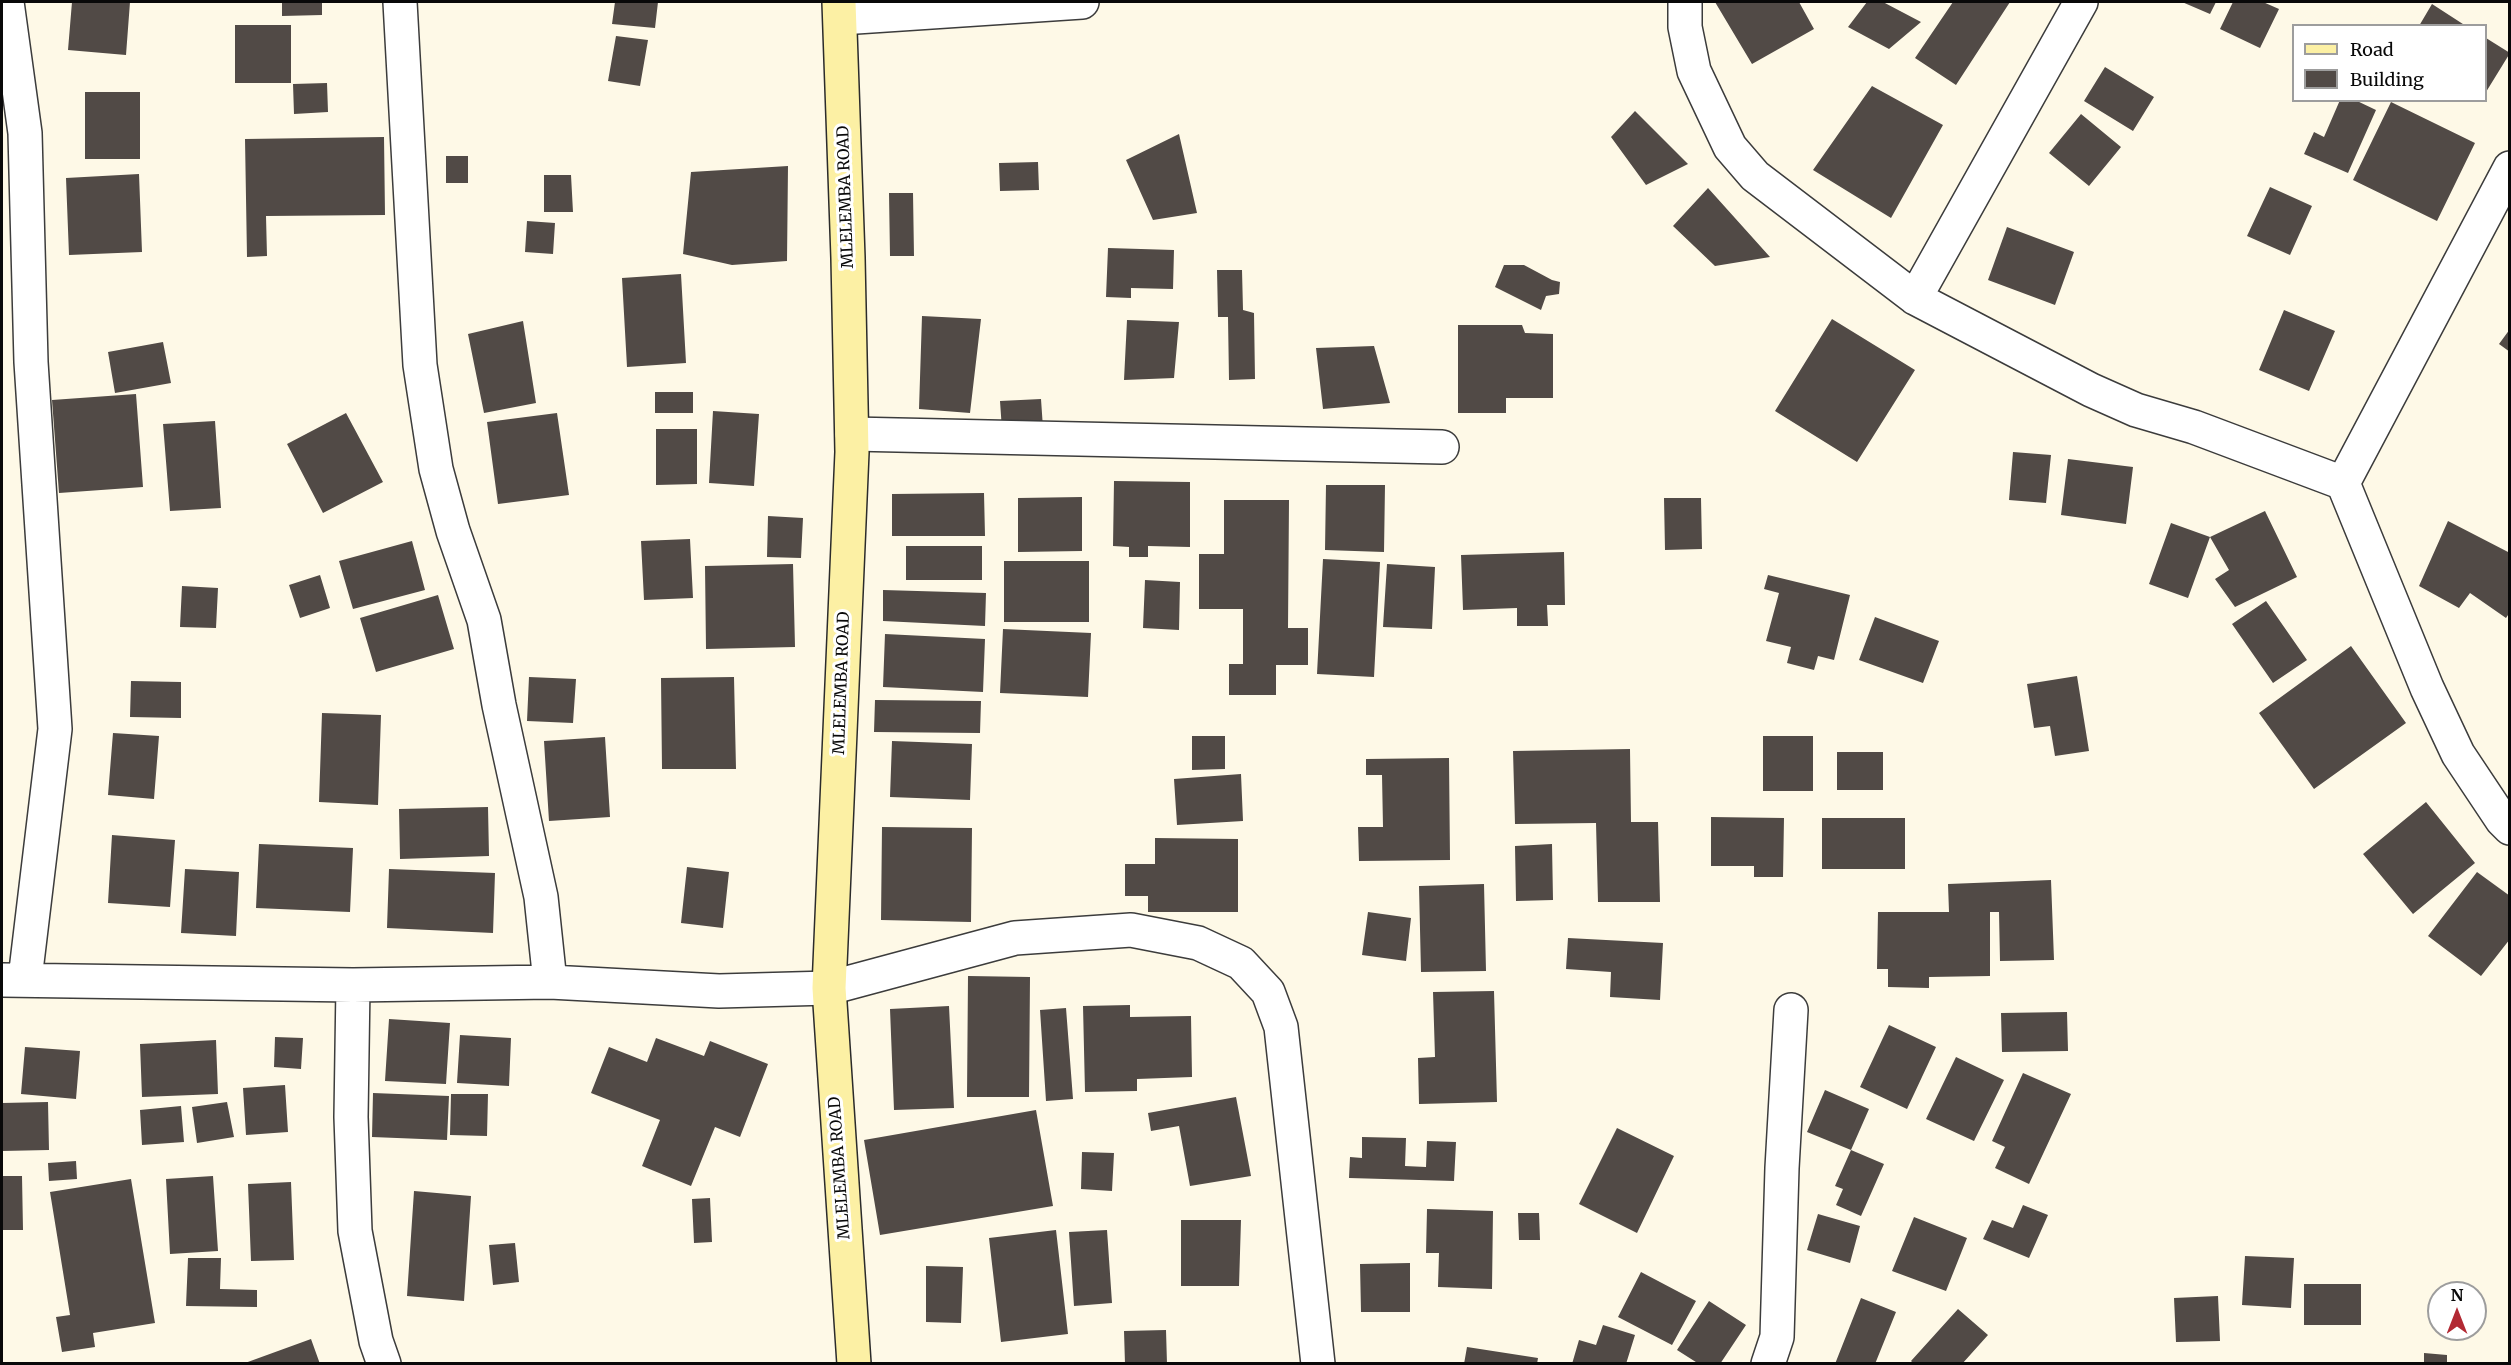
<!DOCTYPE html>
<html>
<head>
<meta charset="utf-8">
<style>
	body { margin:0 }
	#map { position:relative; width:2511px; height:1365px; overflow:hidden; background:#fef9e7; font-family:Merriweather,serif }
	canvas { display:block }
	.frame { position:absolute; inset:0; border:3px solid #090909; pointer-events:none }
	.legend { position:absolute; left:2292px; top:24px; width:195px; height:78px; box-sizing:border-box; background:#fff; border:2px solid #9d9d9d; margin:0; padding:8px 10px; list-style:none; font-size:18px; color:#090909 }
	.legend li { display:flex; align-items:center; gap:12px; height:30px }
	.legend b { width:30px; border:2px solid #9d9d9d }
	.north { position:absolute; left:2427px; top:1281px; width:60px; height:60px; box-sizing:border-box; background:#fff; border:2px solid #9d9d9d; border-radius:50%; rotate:0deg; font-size:16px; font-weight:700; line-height:24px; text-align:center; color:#090909 }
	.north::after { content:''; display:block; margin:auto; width:21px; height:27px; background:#b22933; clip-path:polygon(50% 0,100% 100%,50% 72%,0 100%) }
</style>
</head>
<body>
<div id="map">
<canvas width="2511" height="1365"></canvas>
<div class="frame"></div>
<ul class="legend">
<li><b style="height:8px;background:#fcf0a4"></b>Road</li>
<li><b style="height:16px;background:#514a46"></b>Building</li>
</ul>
<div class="north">N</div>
</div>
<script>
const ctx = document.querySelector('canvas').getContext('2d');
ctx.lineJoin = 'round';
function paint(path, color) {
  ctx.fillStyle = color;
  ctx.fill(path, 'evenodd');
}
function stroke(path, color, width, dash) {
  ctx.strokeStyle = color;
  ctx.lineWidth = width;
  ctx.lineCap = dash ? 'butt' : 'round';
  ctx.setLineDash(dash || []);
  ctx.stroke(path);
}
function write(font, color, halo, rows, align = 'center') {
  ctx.font = font + ' Merriweather,serif';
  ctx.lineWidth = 6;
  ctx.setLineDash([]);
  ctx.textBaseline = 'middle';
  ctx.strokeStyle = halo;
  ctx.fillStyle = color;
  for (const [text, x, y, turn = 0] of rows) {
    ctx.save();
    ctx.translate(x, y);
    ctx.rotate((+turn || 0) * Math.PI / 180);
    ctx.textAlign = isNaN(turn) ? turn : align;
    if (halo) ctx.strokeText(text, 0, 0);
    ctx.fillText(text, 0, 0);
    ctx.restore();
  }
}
const building = new Path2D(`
	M72,2H130L126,55L68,50Z
	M282,2H322V15L282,16Z
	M615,2H658L655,28L612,24Z
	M1715,2H1799L1814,29L1752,64Z
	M1867,2H1883L1921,22L1889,49L1848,27Z
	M1953,2H2010L1956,85L1915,58Z
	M2182,2H2216L2210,14Z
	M2233,2H2263L2279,9L2260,48L2220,29Z
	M2432,4L2466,26H2419Z
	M235,25H291V83H235Z
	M616,36L648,40L640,86L608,81Z
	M2486,38L2510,53L2486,92Z
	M2105,67L2154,97L2133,131L2084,101Z
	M327,83L328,112L294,114L293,84Z
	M1872,86L1943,125L1891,218L1813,170Z
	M85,92H140V159H85Z
	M2340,100H2355L2376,110L2348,173L2304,154L2314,132L2324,137Z
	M2391,102L2475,143L2437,221L2353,180Z
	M1635,111L1688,164L1646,185L1611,137Z
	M2081,114L2121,147L2089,186L2049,153Z
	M1179,134L1197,213L1153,220L1126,160Z
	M384,137L385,215L266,216L267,256L247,257L245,139Z
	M446,156H468V183H446Z
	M1038,162L1039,190L1000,191L999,163Z
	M788,166L787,261L732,265L683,254L691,172Z
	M139,174L142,252L69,255L66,178Z
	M544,175H571L573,212H544Z
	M2270,187L2312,206L2290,255L2247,236Z
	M1708,188L1770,257L1715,266L1673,226Z
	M889,193H913L914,256H890Z
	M527,221L555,223L553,254L525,252Z
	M2007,227L2074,252L2055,305L1988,280Z
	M1108,248L1174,250L1173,289L1131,288V298L1106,297Z
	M1504,265H1524L1552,280L1560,282L1559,294L1546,296L1541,310L1495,287Z
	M1217,270H1242L1243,310L1254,313L1255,379L1229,380L1228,317H1218Z
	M681,274L686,363L627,367L622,278Z
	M2284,310L2335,331L2309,391L2259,370Z
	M922,316L981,319L970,413L919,409Z
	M1832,319L1915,370L1857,462L1775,411Z
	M1127,320L1179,322L1174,378L1124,380Z
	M523,321L536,403L484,413L468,334Z
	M1458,325H1522L1525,333L1553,334V398H1506V413H1458Z
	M2510,329V352L2499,344Z
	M163,342L171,383L115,393L108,352Z
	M1374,346L1390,403L1323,409L1316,348Z
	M655,392H693V413H655Z
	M136,394L143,487L59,493L52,400Z
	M1041,399L1043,428L1002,430L1000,401Z
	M713,411L759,414L754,486L709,483Z
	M346,413L383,482L323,513L287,444Z
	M557,413L569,495L498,504L487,422Z
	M215,421L221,508L170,511L163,424Z
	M656,429H697V484L656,485Z
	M2013,452L2051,455L2046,503L2009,500Z
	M2068,459L2133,467L2126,524L2061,515Z
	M1114,481L1190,482V547L1148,546V557H1129V547L1113,546Z
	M1326,485H1385L1384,552L1325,550Z
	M984,493L985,536H892V494Z
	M1082,497V551L1018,552V498Z
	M1664,498H1701L1702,549L1665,550Z
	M1224,500H1289L1288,628H1308V665H1276V695H1229V664H1243V609H1199V554H1224Z
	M2265,511L2297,577L2235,607L2215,579L2229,570L2210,537Z
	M768,516L803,518L801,558L767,557Z
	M2448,521L2510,553V612L2506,618L2470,593L2459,608L2419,586Z
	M2171,523L2210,537L2188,598L2149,584Z
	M690,539L693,598L644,600L641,541Z
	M412,541L425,590L353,609L339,561Z
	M906,546H982V580H906Z
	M1564,552L1565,605H1547L1548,626H1517V608L1463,610L1461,555Z
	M1323,559L1380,562L1374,677L1317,674Z
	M1004,561H1089V622H1004Z
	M793,564L795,647L706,649L705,566Z
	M1387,564L1435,567L1432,629L1383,627Z
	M320,575L330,608L300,618L289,585Z
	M1768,575L1850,595L1834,660L1818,656L1814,670L1787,663L1791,647L1766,641L1779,593L1764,589Z
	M1145,580L1180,582L1179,630L1143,628Z
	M182,586L218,588L216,628L180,627Z
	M883,590L986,593L985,626L883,621Z
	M438,595L454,649L376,672L360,618Z
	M2266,601L2307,660L2273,683L2232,624Z
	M1875,617L1939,641L1923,683L1859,660Z
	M1003,629L1091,633L1088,697L1000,693Z
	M885,634L985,639L983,692L883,687Z
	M2351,646L2406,723L2314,789L2259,713Z
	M2077,676L2089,751L2055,756L2050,726L2034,728L2027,684Z
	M529,677L576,679L573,723L527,721Z
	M734,677L736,769H662L661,678Z
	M131,681L181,682V718L130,717Z
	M875,700L981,701L980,733L874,732Z
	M322,713L381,715L378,805L319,802Z
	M113,733L159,736L154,799L108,795Z
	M1192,736H1225V769L1192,770Z
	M1763,736H1813V791H1763Z
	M605,737L610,817L549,821L544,741Z
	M892,741L972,744L970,800L890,797Z
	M1630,749L1631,822H1658L1660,902H1598L1596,823L1515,824L1513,751Z
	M1837,752H1883V790H1837Z
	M1449,758L1450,860L1359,861L1358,827H1383L1382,775H1366V759Z
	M1241,774L1243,821L1177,825L1174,779Z
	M2426,802L2475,863L2413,914L2363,854Z
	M488,807L489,856L400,859L399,809Z
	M1711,817L1784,818L1783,877H1754V866H1711Z
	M1822,818H1905V869H1822Z
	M882,827L972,828L971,922L881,920Z
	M112,835L175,840L170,907L108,903Z
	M1155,838L1238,839V912H1148V896H1125V864H1155Z
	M259,844L353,848L350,912L256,908Z
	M1552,844L1553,900L1516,901L1515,846Z
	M687,867L729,872L723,928L681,923Z
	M185,869L239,872L236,936L181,933Z
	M389,869L495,873L493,933L387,928Z
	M2477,872L2510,896V939L2481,976L2428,936Z
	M2051,880L2054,960L2000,961L1999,912H1990V976L1929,977V988L1888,987V969H1877L1878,912H1949L1948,884Z
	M1484,884L1486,971L1421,972L1419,886Z
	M1368,912L1411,918L1406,961L1362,955Z
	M1568,938L1663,943L1660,1000L1610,997L1611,972L1566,969Z
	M968,976L1030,977L1029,1097H967Z
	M1494,991L1497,1102L1419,1104L1418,1058L1435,1057L1433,992Z
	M1130,1005V1017L1191,1016L1192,1077L1137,1079V1091L1085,1092L1083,1006Z
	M949,1006L954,1108L894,1110L890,1009Z
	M1066,1008L1073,1099L1046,1101L1040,1010Z
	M2067,1012L2068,1051L2002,1052L2001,1013Z
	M389,1019L450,1023L446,1084L385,1081Z
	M1889,1025L1936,1047L1907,1109L1860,1087Z
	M460,1035L511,1038L509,1086L457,1083Z
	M275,1037L303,1038L301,1069L274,1067Z
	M656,1038L704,1056L710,1041L768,1064L740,1137L715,1127L691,1186L642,1166L660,1120L591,1093L609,1047L647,1062Z
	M216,1040L218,1094L142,1097L140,1044Z
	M25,1047L80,1051L76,1099L21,1094Z
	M1956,1057L2004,1080L1974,1141L1926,1119Z
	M2023,1073L2071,1094L2029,1184L1995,1168L2005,1147L1992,1141Z
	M285,1085L288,1132L246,1135L243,1088Z
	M1825,1090L1869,1109L1851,1150L1807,1132Z
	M373,1093L449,1096L447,1140L372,1137Z
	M451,1094H488L487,1136L450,1135Z
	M1236,1097L1251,1176L1190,1186L1179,1126L1151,1131L1148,1113Z
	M48,1102L49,1150L2,1151V1103Z
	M227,1102L234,1137L197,1143L192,1107Z
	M181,1106L184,1142L142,1145L140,1110Z
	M1036,1110L1053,1206L880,1235L864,1140Z
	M1617,1128L1674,1156L1637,1233L1579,1204Z
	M1362,1137L1406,1138L1405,1166L1426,1167L1427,1141L1456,1142L1454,1181L1349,1178L1350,1157L1362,1158Z
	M1851,1150L1884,1164L1861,1216L1836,1205L1843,1189L1835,1186Z
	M1082,1152L1114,1153L1112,1191L1081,1189Z
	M76,1161L77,1179L49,1181L48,1163Z
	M2,1176H22L23,1230H2Z
	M213,1176L218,1251L170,1254L166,1179Z
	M131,1179L155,1323L93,1333L95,1347L62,1352L56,1317L70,1315L50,1192Z
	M291,1182L294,1260L251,1261L248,1184Z
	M414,1191L471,1196L464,1301L407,1296Z
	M710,1198L712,1242L694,1243L692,1199Z
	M2023,1205L2048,1215L2029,1258L1983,1239L1992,1220L2013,1228Z
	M1427,1209L1493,1211L1492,1289L1438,1287L1439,1253H1426Z
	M1518,1213H1539L1540,1240H1519Z
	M1818,1214L1860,1226L1850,1263L1807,1250Z
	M1914,1217L1967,1238L1946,1291L1892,1271Z
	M1181,1220H1241L1239,1286H1181Z
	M1056,1230L1068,1334L1001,1342L989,1238Z
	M1107,1230L1112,1303L1074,1306L1069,1232Z
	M515,1243L519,1282L493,1285L489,1245Z
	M2245,1256L2294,1258L2291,1308L2242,1305Z
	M188,1258H221L220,1289L257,1290V1307L186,1306Z
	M1410,1263V1312H1361L1360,1264Z
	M926,1266L963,1267L961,1323L926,1322Z
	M1641,1272L1696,1301L1672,1345L1618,1317Z
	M2304,1284H2361V1325H2304Z
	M2218,1296L2220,1341L2176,1342L2174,1298Z
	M1861,1298L1896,1312L1875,1364H1835Z
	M1709,1301L1746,1325L1720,1364H1699L1677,1350Z
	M1958,1309L1988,1335L1962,1364H1914L1911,1361Z
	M1603,1325L1635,1335L1626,1364H1572L1579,1340L1596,1345Z
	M1166,1330L1167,1364H1125L1124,1331Z
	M311,1339L320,1364H245V1363Z
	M1467,1347L1538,1358L1537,1364H1464Z
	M2424,1353L2447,1355V1364H2424Z`);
const street = new Path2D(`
	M7,2L25,133L31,362L55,729L25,979
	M400,2L420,365L436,469L453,531L484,620L499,705L541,897L550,982
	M1685,2V27L1694,71L1730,147L1755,176L1915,298L2091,390L2136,410L2194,427L2343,483L2427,688L2458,754L2502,820L2510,828
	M841,18L1082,2
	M1915,298L2081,2
	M852,434L1442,447
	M2343,483L2510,168
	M2,980L353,985L550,982L719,991L829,988L1015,938L1131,930L1198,943L1241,963L1268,992L1281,1027L1318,1364
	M353,985L351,1117L355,1231L376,1341L384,1364
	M1768,1364L1777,1337L1782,1168L1791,1010`);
const secondary = new Path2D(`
	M839,2L848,258L852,452L829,988L854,1364`);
const streetNames = [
	["MLELEMBA ROAD",846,197,-92],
	["MLELEMBA ROAD",842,683,-88],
	["MLELEMBA ROAD",840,1168,-94]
];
paint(building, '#514a46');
stroke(street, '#3c3c3c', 36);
stroke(secondary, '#2b2b2b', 36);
stroke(street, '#fff', 33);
stroke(secondary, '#fcf0a4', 33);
write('16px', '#090909', '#fff', streetNames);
</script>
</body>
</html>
